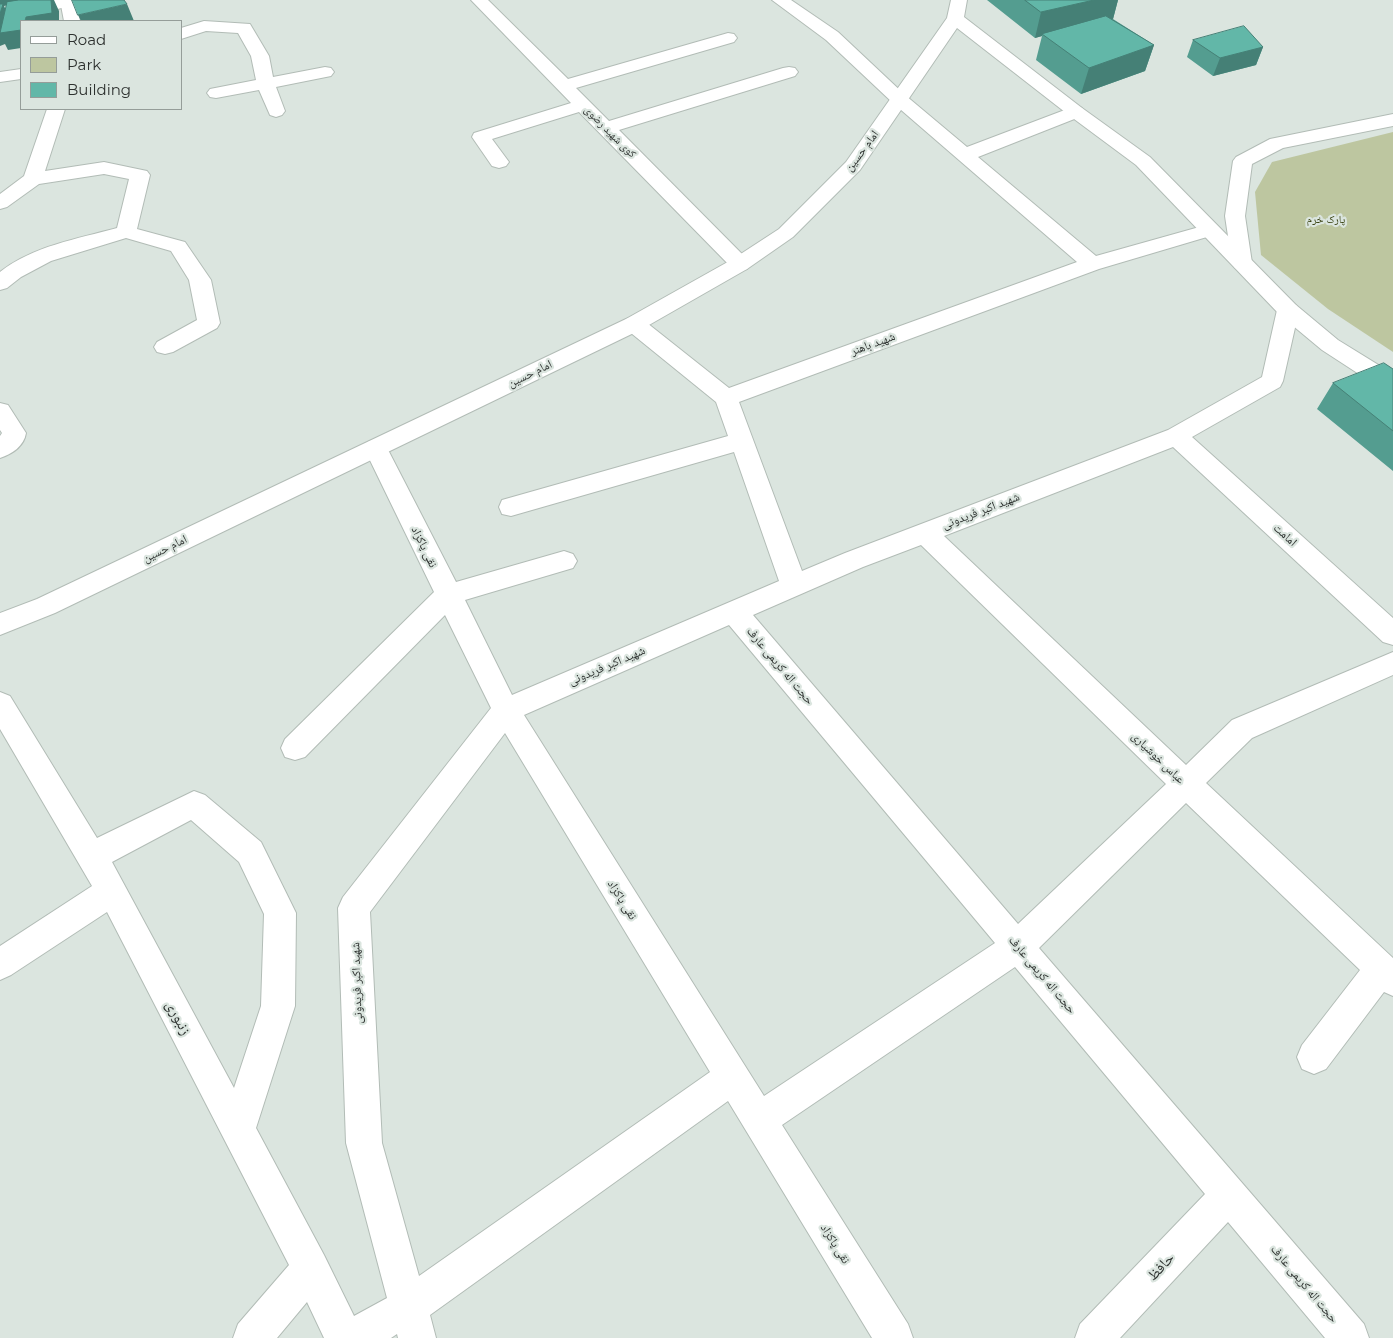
<!DOCTYPE html>
<html>
<head>
<meta charset="utf-8">
<style>
	body { margin:0 }
	#map { position:relative; width:1393px; height:1338px; overflow:hidden; background:#dbe5df; font-family:Montserrat,sans-serif }
	canvas { display:block }
	.legend { position:absolute; left:20px; top:20px; width:162px; height:90px; box-sizing:border-box; background:#dbe5df; border:1px solid #959d99; margin:0; padding:6px 9px; list-style:none; font-size:15px; color:#2d312f }
	.legend li { display:flex; align-items:center; gap:10px; height:25px }
	.legend b { width:25px; border:1px solid #959d99 }
</style>
</head>
<body>
<div id="map">
<canvas width="1393" height="1338"></canvas>
<ul class="legend">
<li><b style="height:6px;background:#fff"></b>Road</li>
<li><b style="height:14px;background:#bdc6a0"></b>Park</li>
<li><b style="height:14px;background:#62b7a8"></b>Building</li>
</ul>
</div>
<script>
const ctx = document.querySelector('canvas').getContext('2d');
ctx.lineJoin = 'round';
function paint(path, color) {
  ctx.fillStyle = color;
  ctx.fill(path, 'evenodd');
}
function stroke(path, color, width, dash) {
  ctx.strokeStyle = color;
  ctx.lineWidth = width;
  ctx.lineCap = dash ? 'butt' : 'round';
  ctx.setLineDash(dash || []);
  ctx.stroke(path);
}
function write(font, color, halo, rows, align = 'center') {
  ctx.font = font + ' Montserrat,"Noto Naskh Arabic",sans-serif';
  ctx.lineWidth = 4.5;
  ctx.setLineDash([]);
  ctx.textBaseline = 'middle';
  ctx.strokeStyle = halo;
  ctx.fillStyle = color;
  for (const [text, x, y, turn = 0] of rows) {
    ctx.save();
    ctx.translate(x, y);
    ctx.rotate((+turn || 0) * Math.PI / 180);
    ctx.textAlign = isNaN(turn) ? turn : align;
    if (halo) ctx.strokeText(text, 0, 0);
    ctx.fillText(text, 0, 0);
    ctx.restore();
  }
}
const green = new Path2D(`
	M1393,132V352L1328,309L1261,255L1255,192L1272,162Z`);
const street = new Path2D(`
	M60,0H76L80,21H64Z
	M471,0H488L568,79L728,33L734,34L737,38L734,42L576,88L609,121L783,68L789,67L795,68L798,72L795,76L619,130L747,259L750,264L747,269L740,271L733,269L579,112L492,139L509,162L506,166L499,168L492,166L472,137L474,133L571,103Z
	M772,0H791L838,32L905,95L967,147L1070,108L1076,106L1082,108L1085,112L1082,116L978,157L1096,256L1210,224L1217,226L1220,230L1217,234L1099,269L739,402L802,571L845,553L1168,430L1262,377L1277,310L1280,305L1288,303L1296,305L1299,310L1283,381L1280,387L1192,437L1393,618V645L1383,642L1173,447L944,536L1186,765L1232,720L1393,652V675L1252,738L1206,783L1393,958V996L1384,992L1326,1069L1314,1074L1302,1069L1297,1057L1302,1045L1360,970L1186,803L1039,948L1364,1324L1369,1338H1325L1228,1222L1120,1338H1075L1080,1324L1205,1194L1015,967L782,1125L908,1324L913,1338H872L728,1101L430,1315L436,1338H398L397,1334L391,1338H324L307,1302L277,1338H233L238,1324L289,1265L107,912L11,975L0,980V946L92,886L0,729V692L10,696L97,838L194,791L205,795L261,842L296,913L295,1006L256,1128L324,1255L354,1316L387,1298L346,1143L338,908L343,897L491,708L445,615L305,757L295,760L285,757L281,748L285,739L434,592L364,448L368,442L376,439L384,442L456,582L564,551L573,554L577,561L573,568L465,600L512,695L779,581L734,452L511,516L502,514L499,507L502,500L728,436L716,402L626,329L623,324L626,319L634,317L642,319L729,388L1077,262L893,103L826,40ZM921,545L1166,784L1018,924L753,615L863,567ZM729,625L995,943L764,1096L524,715ZM505,733L710,1072L419,1276L382,1143L370,912ZM191,820L239,862L264,914L261,1006L234,1088L112,862Z
	M204,21L250,24L269,56L273,77L325,67L331,68L334,72L331,76L276,87L285,111L282,115L276,117L270,115L259,90L216,98L210,97L207,93L210,89L256,80L251,56L238,33L206,31L181,39V28Z
	M21,69V79L0,82V72Z
	M47,109H65L45,171L104,162L147,171L150,175L137,229L185,242L211,280L220,323L217,328L173,352L165,354L157,352L154,347L157,342L197,320L189,280L171,251L126,238L51,261L21,277L7,288L0,290V272C33,246 77,239 117,228L129,179L104,174L39,184L7,207L0,209V194L24,176Z
	M1393,114V126L1283,148L1252,164L1245,216L1252,263L1249,268L1242,270L1235,268L1232,263L1225,216L1233,161L1236,157L1270,139Z
	M0,403L8,405L26,433C24,446 12,454 0,458V436L2,433L0,430Z`);
const secondary = new Path2D(`
	M52,0H80L78,4L0,23V13Z
	M951,0H967L964,17L1082,108L1150,157L1296,305L1338,340L1393,374V393L1385,391L1322,350L1280,315L1136,165L1070,116L957,28L860,170L793,237L747,269L642,329L55,613L0,635V613L37,599L626,319L733,259L779,229L846,162L947,18Z`);
const wall = new Path2D(`
	M987,0H1118L1113,19L1154,45L1145,71L1081,94L1036,60L1042,36L1035,38Z
	M1193,40L1263,47L1256,65L1213,76L1187,57Z
	M1393,369V471L1317,409L1333,383Z`);
const shadedWall = new Path2D(`
	M0,0H31L4,6L11,21L21,30V48L8,50L5,44L0,46Z
	M51,0H54L59,11V21H25L26,17Z
	M1094,0H1118L1113,19L1042,34V36L1035,38L1041,12Z
	M127,4L134,21H81L78,15Z
	M1154,45L1145,71L1081,94L1089,68Z
	M1263,47L1256,65L1213,76L1220,58Z`);
const building = new Path2D(`
	M19,0H51L52,13L26,17L25,21H21V30L0,33L7,2Z
	M72,0H124L127,4L78,15Z
	M1025,0H1094L1041,12Z
	M0,4H3L0,14Z
	M1106,16L1154,45L1089,68L1042,34Z
	M1244,26L1263,47L1220,58L1193,40Z
	M1384,363L1393,369V431L1333,383Z`);
const farStreetnames = [
	["کوی شهید رضوی",610,132,45]
];
const farParknames = [
	["پارک خرم",1326,220]
];
const streetNames = [
	["امام حسین",862,151,-53],
	["شهید باهنر",873,344,-20],
	["امام حسین",530,374,-26],
	["شهید اکبر فریدونی",981,511,-21],
	["امامت",1285,535,42],
	["نقی پاکزاد",424,547,64],
	["امام حسین",165,549,-26],
	["شهید اکبر فریدونی",607,666,-23],
	["حجت اله کریمی عارف",780,666,50],
	["عباس خوشیاری",1158,758,44],
	["نقی پاکزاد",622,900,58],
	["حجت اله کریمی عارف",1042,975,50],
	["شهید اکبر فریدونی",357,983,-92],
	["نقی پاکزاد",835,1244,58],
	["حجت اله کریمی عارف",1304,1284,50]
];
const nearStreetnames = [
	["زنبوری",178,1018,62],
	["حافظ",1161,1267,-47]
];
paint(green, '#bdc6a0');
stroke(street, '#b2bcb6', 2);
stroke(secondary, '#b2bcb6', 2);
paint(street, '#fff');
paint(secondary, '#fff');
paint(wall, '#549d90');
paint(shadedWall, '#458076');
paint(building, '#62b7a8');
stroke(building, '#458076', 1);
write('11px', '#2d312f', '#dbe5df', farStreetnames);
write('11px', '#363f0e', '#dbe5df', farParknames);
write('12px', '#2d312f', '#dbe5df', streetNames);
write('15px', '#2d312f', '#dbe5df', nearStreetnames);
</script>
</body>
</html>
